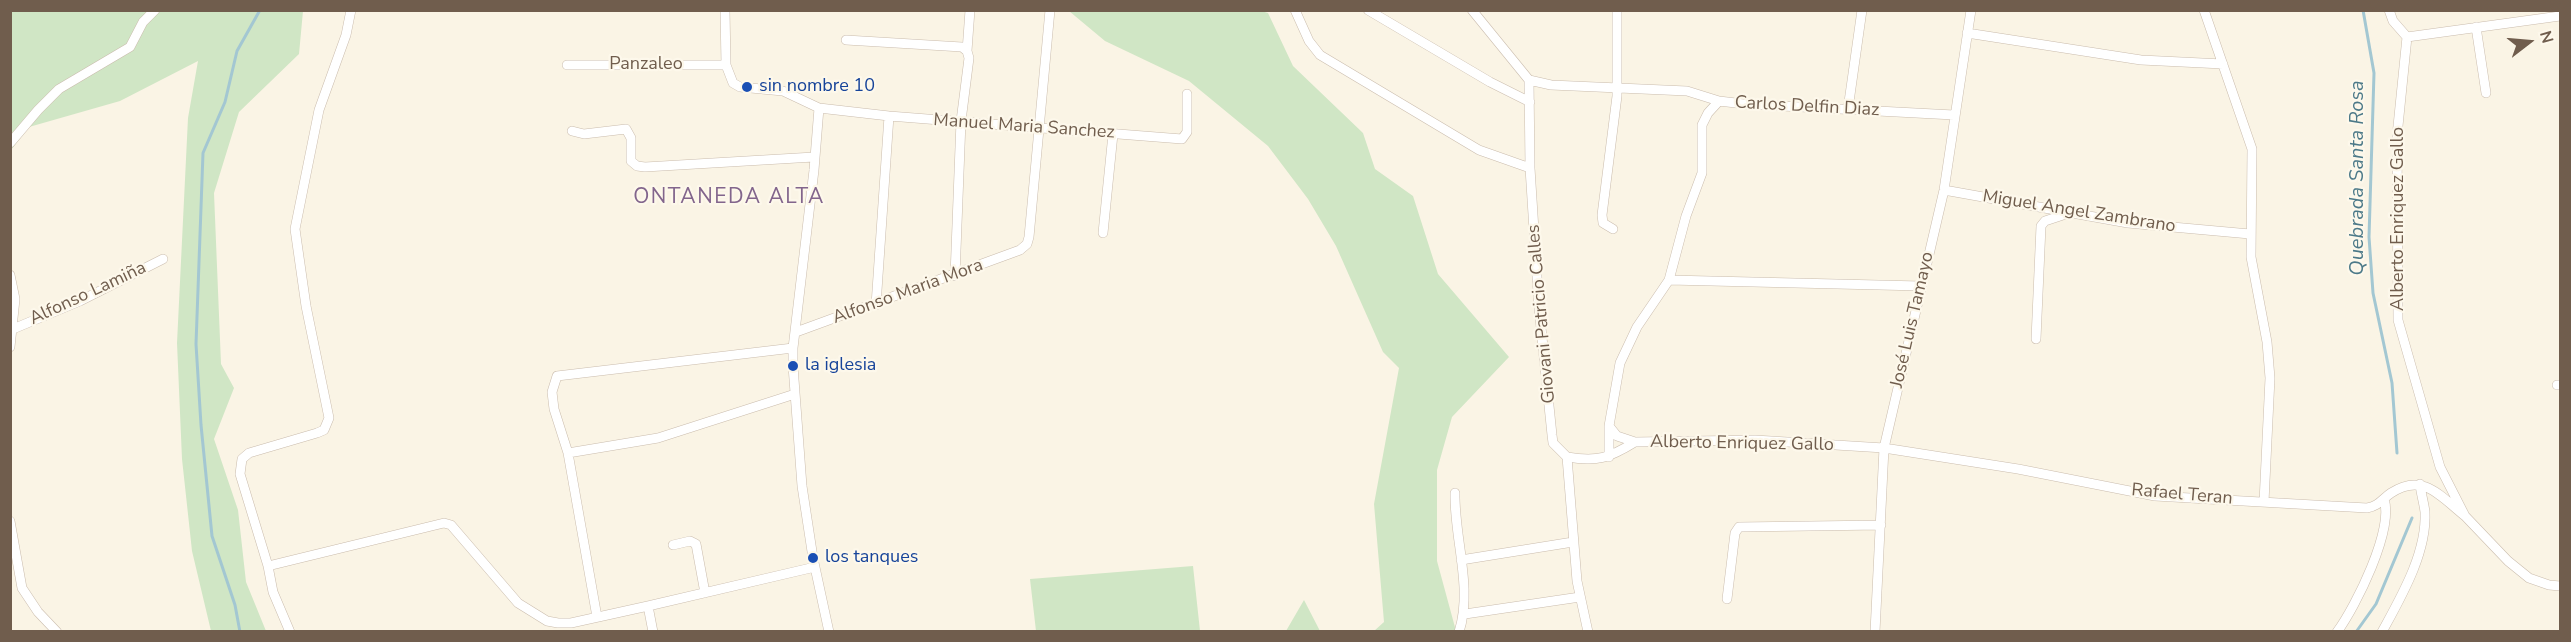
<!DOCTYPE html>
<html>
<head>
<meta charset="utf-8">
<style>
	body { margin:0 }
	#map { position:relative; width:2571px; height:642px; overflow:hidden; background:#faf4e5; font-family:"Nunito Sans",sans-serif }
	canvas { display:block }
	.frame { position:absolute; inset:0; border:12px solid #705d4d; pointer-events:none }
	.north { position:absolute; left:2499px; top:12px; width:60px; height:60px; -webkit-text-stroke:4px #fdf8eb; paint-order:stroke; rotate:74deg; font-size:16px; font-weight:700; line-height:24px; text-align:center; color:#705d4d }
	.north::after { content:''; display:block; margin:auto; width:21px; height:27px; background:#705d4d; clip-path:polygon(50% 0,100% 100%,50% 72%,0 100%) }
</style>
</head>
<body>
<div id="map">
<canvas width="2571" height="642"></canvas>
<div class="frame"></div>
<div class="north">N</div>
</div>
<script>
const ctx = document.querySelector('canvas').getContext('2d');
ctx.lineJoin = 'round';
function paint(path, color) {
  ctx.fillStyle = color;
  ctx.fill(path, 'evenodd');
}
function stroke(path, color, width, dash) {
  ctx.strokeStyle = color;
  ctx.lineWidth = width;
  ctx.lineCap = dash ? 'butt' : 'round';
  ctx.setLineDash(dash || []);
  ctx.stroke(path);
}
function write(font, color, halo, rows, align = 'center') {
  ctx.font = font + ' "Nunito Sans",sans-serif';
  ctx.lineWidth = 4.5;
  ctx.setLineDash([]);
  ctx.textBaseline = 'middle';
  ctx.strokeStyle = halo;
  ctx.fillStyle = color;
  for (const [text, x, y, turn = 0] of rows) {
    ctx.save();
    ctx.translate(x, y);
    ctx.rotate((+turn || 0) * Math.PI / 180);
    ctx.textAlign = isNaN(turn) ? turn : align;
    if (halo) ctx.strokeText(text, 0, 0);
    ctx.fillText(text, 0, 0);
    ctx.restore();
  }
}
const green = new Path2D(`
	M1258,10L1268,13L1293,66L1363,133L1375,169L1413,196L1438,274L1509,357L1452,417L1437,470V561L1456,631H1374L1384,622L1374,504L1399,368L1383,352L1336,246L1308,199L1268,146L1189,81L1105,41L1069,11Z
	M11,11H303L299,54L239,112L214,193L221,364L234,388L214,439L238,510L246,582L266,631H211L192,551L182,459L177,343L188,118L198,61L120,101L29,127L11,150Z
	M1193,566L1200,631H1036L1030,579Z
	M1304,600L1320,631H1286Z`);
const stream = new Path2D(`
	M2363,10L2374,73L2369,237L2373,293L2392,383L2397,453
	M240,632L235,605L212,536L201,425L196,344L203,153L225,102L237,51L260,10
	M2356,632L2376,604L2412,518`);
const minor = new Path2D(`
	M725,10L726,65L733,83L740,87L783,91L819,108L814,170L793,348V366L802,486L813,558L829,632
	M1295,10L1309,41L1320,55L1479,150L1530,168
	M1368,10L1490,82L1530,102
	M1472,10L1529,80L1530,168L1539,308L1552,435L1553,443L1567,457L1577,581L1588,632
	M2204,10L2252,149L2251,257L2267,342L2270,378L2264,502
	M2389,10L2393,21L2407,37L2397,136L2398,320L2440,467L2465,516L2508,561L2529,578L2549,585L2560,586
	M2476,27L2486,93
	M1967,33L2141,60L2223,64
	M2407,37L2560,16
	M846,40L962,47L967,51L969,58L961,121L955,276
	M967,51L970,10
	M567,65H726
	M1529,80L1551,85L1687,91L1719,101L1744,104L1954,115
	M819,108L889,116L1182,139L1187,132V94
	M1848,109L1862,10
	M572,131L584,134L626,129L631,138V161L637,166L645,167L814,157
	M10,143L38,110L59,89L130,47L143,22L155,10
	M1944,190L2128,223L2250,234
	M1613,229L1603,223L1602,215L1617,96V10
	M1103,233L1113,134
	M10,275L15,299L10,347
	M1669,280L1921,286
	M876,305L889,116
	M13,329L80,301L163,259
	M796,332L1020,250L1027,244L1029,237L1050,10
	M2036,339L2041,226L2045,221L2066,214
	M2557,385H2560
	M1609,426V457
	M1635,442L1617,436L1609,426L1620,363L1637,327L1669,280L1686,216L1702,173V125L1708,113L1719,101
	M568,453L658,438L795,394
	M1567,457C1598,462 1609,458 1635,442L1755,440L1884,448L2018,469L2155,496L2367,508C2379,506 2382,499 2391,493C2423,472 2440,496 2465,516
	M1455,493C1454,538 1473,588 1459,632
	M10,521L22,588L38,612L57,632
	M673,545L690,541L696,544L705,593
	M1461,560L1573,542
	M268,566L240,474L242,459L249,453L317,433L324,430L329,418L306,306L295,229L319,110L346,35L351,10
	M1727,599L1735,533L1739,527L1881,525
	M648,606L653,632
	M1465,614L1580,597
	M597,617L568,453L554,409L552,392L557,376L793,348
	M290,632L273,592L268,566L444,523L451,525L518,603L547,621L558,623H571L648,606L815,567
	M1875,632L1884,448L1944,190L1971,10
	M2337,632C2356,606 2394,530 2384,499
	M2382,632C2401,597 2427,553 2425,512C2424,503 2421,494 2420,484`);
const markers = [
	[747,87,6,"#1a4fb4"],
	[793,366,6,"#1a4fb4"],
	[813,558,6,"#1a4fb4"]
];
const streetNames = [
	["Panzaleo",646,65],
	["Carlos Delfin Diaz",1807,107,3],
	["Manuel Maria Sanchez",1024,127,4],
	["Miguel Angel Zambrano",2079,212,9],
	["Alberto Enriquez Gallo",2399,219,-90],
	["Alfonso Maria Mora",908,292,-20],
	["Alfonso Lamiña",88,294,-25],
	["Giovani Patricio Calles",1542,314,-95],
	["José Luis Tamayo",1913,320,-77],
	["Alberto Enriquez Gallo",1742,444,1],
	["Rafael Teran",2182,495,5]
];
const transitNames = [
	["sin nombre 10",759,87],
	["la iglesia",805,366],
	["los tanques",825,558]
];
const waterNames = [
	["Quebrada Santa Rosa",2358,178,-90]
];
const quarterNames = [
	["ONTANEDA ALTA",729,198]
];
paint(green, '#d0e6c5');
stroke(stream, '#a3c7d2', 3);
stroke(minor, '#cabcad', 10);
stroke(minor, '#fff', 9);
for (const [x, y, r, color] of markers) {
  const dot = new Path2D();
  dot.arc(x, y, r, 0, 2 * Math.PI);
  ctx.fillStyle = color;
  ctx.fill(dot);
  stroke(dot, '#fdf8eb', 2);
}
write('18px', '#705d4d', '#fdf8eb', streetNames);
write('18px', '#164399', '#fdf8eb', transitNames, 'left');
write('italic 20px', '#4c7988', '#fdf8eb', waterNames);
ctx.letterSpacing = '1.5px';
write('21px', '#82658c', '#fdf8eb', quarterNames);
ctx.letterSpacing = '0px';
</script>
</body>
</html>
